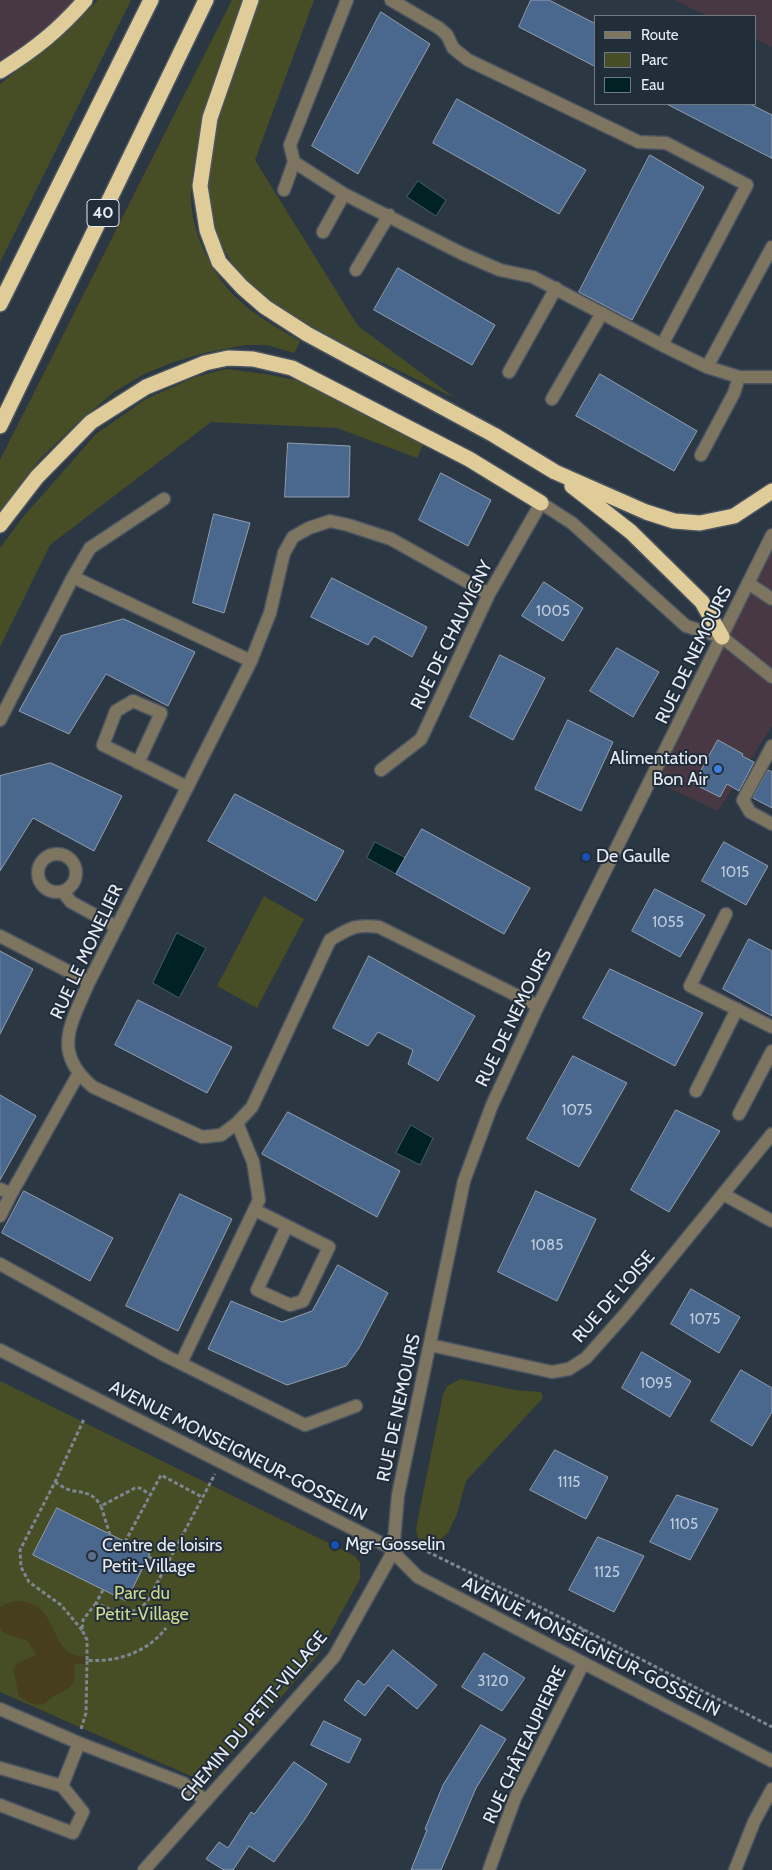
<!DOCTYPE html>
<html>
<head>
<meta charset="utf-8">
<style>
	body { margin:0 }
	#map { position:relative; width:772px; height:1870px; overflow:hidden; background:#2c3744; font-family:Cabin,sans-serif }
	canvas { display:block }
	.legend { position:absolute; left:594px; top:15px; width:162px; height:90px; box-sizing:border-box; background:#222d3a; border:1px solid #707a85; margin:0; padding:6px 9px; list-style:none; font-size:15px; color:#e6edf6 }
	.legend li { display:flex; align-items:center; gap:10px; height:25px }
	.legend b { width:25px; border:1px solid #707a85 }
</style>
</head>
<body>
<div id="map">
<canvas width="772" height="1870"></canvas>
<ul class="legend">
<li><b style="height:6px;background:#7e7561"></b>Route</li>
<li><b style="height:14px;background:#474d25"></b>Parc</li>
<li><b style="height:14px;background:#002224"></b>Eau</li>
</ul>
</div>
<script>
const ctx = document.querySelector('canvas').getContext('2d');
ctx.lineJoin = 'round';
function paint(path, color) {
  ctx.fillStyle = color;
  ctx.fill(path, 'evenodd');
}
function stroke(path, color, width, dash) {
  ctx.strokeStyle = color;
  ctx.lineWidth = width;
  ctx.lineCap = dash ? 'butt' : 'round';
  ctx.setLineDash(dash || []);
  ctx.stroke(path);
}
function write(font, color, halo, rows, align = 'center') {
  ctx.font = font + ' Cabin,sans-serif';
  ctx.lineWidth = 4;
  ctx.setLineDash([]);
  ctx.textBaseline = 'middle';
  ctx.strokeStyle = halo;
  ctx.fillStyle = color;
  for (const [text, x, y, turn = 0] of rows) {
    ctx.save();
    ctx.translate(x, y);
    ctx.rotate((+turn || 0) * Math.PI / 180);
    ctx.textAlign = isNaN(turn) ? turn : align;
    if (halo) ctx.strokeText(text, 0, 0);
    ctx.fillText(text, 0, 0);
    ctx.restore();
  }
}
const commercial = new Path2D(`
	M0,0H78L32,41L0,61Z
	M674,0H772V47L756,39V16H708Z
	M772,535V726L718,811L652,780Z`);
const green = new Path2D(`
	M98,0H131L0,262V84L68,31Z
	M232,0H244C234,31 224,63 214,94C203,128 190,164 191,201C193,237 214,278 240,301C257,317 280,329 300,341L294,353L267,345H245L204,353L171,363L144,374L114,392L73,427L40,459L0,512V460Z
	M257,0H314L255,160L358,326L455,398L356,350L279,309L238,276L215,231L207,192L210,149L225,93Z
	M226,369L266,374L300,381L424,443L417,458L337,428L211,422L50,545L0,647V548L23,517L96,434L146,399L195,377Z
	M264,896L304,919L257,1008L217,986Z
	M461,1379L516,1390L541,1392L543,1398L466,1481L457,1514L448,1533L433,1546L418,1538L416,1530L418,1518L443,1395L447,1386Z
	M0,1381L355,1556L360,1563V1579L318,1655L212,1776L193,1777L0,1692Z`);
const sand = new Path2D(`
	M15,1601C64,1601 44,1657 87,1657V1664H74C77,1685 72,1688 54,1696C50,1697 48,1701 45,1703C36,1708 26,1701 19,1696C17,1688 16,1679 13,1670L18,1663L36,1655L28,1641L4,1633L0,1627V1608L3,1605Z`);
const water = new Path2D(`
	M418,181L446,200L436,216L407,197Z
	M375,842L406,858L396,874L367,858Z
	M177,933L206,948L179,998L153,983Z
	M411,1125L433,1138L420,1165L396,1153Z`);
const building = new Path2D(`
	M531,0H549L596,24V67L519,27Z
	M381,12L430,44L358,174L312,146Z
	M457,99L586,170L559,214L433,143Z
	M667,104H750L772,115V158Z
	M650,155L704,187L632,320L579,292Z
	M398,268L495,325L472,365L374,310Z
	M600,374L697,431L674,471L576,416Z
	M288,443L350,446L349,497H285Z
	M441,473L491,500L468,546L419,520Z
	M214,514L250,523L224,613L193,603Z
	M332,578L427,627L412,657L374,636L368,645L311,617Z
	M544,582L583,608L563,641L522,616Z
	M124,619L195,652L168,706L106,674L69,734L19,711L61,636Z
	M617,648L659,672L633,717L590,691Z
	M500,655L545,678L513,740L470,717Z
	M568,720L613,742L581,811L535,789Z
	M718,740L743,754L742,756L754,762L739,791L727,784L720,797L694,784Z
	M51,763L122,796L94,851L33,818L0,871V776Z
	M768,770L772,772V808L753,798Z
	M235,794L344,851L316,901L208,841Z
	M422,829L530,888L504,934L396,874Z
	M724,842L768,866L746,905L702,881Z
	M655,889L705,915L680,957L632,931Z
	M749,939L772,951V1016L723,989Z
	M0,951L33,969L0,1034Z
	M369,956L475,1016L438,1081L408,1064L413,1050L378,1032L368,1046L333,1028Z
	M610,969L703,1013L675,1066L583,1018Z
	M138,1000L232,1047L207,1093L115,1045Z
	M573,1056L627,1083L579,1167L527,1139Z
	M0,1095L36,1116L0,1180Z
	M676,1110L720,1131L669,1212L631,1190Z
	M288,1112L400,1171L377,1217L262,1154Z
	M24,1191L113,1238L90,1281L2,1233Z
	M536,1191L596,1219L557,1301L498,1272Z
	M180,1194L232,1219L178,1331L126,1306Z
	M338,1265L388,1293L359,1348L346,1366L287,1385L208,1349L231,1301L282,1322L312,1311Z
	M691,1289L740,1317L719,1353L671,1324Z
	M642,1352L691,1381L670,1417L622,1388Z
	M741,1370L772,1388V1412L752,1446L711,1421Z
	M555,1450L608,1477L586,1519L530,1490Z
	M677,1495L718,1509L690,1560L650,1542Z
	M57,1508L150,1554L126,1601L33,1555Z
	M598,1537L644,1556L614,1612L569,1590Z
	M393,1650L437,1685L417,1709L388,1685L365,1716L344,1700L358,1680L364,1685Z
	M484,1653L525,1678L502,1711L462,1687Z
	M324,1721L361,1739L349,1763L311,1745Z
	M481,1725L506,1739L476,1788L441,1870H411L427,1830L425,1829L443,1785Z
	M294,1762L327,1784L305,1819L274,1862L249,1846L233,1870H224L206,1859L219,1842L228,1848L251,1812L254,1814Z`);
const path = new Path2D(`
	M55,1482C61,1486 67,1490 74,1491C87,1493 94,1494 101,1506
	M110,1535L101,1506L135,1488H140L151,1495
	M125,1542L161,1475L202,1497
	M409,1545L420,1548L542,1608L772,1727
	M149,1557L179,1572
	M103,1590L96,1603C116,1612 129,1619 147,1602L215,1474
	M82,1630L61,1605L29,1582L21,1567L20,1550L55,1482L84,1419
	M576,1644L584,1629
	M87,1660V1640L82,1630L83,1620L96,1603
	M81,1729L86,1713L87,1660C116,1663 148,1652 166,1628`);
const minor = new Path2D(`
	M347,0L290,145L294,162L344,194L463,254L500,270L533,277L662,345L707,367L739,377H772
	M391,0L439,28L447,35L453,48L468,60L639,142L666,143L747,185L662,345
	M284,190L294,162
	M323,232L344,194
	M356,270L389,215
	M707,367L772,247
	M509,372L556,288
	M552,399L602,313
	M701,455L734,393L739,377
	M73,577L90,548L164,499
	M748,583L772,599
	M489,594L391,539L348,525L330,521L309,528L293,537L284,553L270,613L251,661L89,982C71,1024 51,1052 93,1087L202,1137L221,1135L237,1123L252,1107L330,940C350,928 355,924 379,927L538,1006
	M0,720L73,577L251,661
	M772,746L743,800L750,812L772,824
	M138,763L161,713L133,701L116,711L103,745L187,787
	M381,770L421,739L489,594L541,503L572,523L686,626L722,637L772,677
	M38 873a19 19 0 1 1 38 0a19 19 0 1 1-38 0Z
	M63,892L71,902L117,927
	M726,914L690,986L772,1027
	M0,936L89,982
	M696,1091L737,1009
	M739,1114L772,1051
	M0,1189L11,1194L79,1073
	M723,1194L772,1221
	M255,1210L329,1247L303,1301L290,1305L257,1290L287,1226
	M0,1216L11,1194
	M0,1264L164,1355L305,1425L356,1406
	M430,1345L552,1372L569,1369L586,1358L626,1313L772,1134
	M0,1350L387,1546L418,1577L772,1761
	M181,1363L259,1200L253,1162L237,1123
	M0,1709L79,1743L183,1783L206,1801
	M0,1768L62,1786L83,1812L73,1833L0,1805
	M62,1786L79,1743
	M144,1870L334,1657L393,1552L398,1495L464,1181L492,1105L538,1006L772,535
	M489,1870L515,1798L583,1664
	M735,1870L754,1822L772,1789`);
const highway = new Path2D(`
	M251,0L210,118L200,186L207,230L219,262L242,287L265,307L307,334L494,435L555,472L646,512L674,521L700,523L734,516L772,491
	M0,71C34,50 59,30 85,0
	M0,304L151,0
	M0,426L206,0
	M572,486L631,532L702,602L722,637
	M0,525L37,477L91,422L146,387L205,363L228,358L253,359L292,368L469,459L541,503`);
const markers = [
	[718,769,5,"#3f7fe0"],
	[586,857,5,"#1a4fb4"],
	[335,1545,5,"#1a4fb4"],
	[92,1556,5,"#5c6f8a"]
];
const numberNames = [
	["1005",553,612],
	["1015",735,873],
	["1055",668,923],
	["1075",577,1111],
	["1085",547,1246],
	["1075",705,1320],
	["1095",656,1384],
	["1115",569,1483],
	["1105",684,1525],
	["1125",607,1573],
	["3120",493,1682]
];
const shields = [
	[103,213,32]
];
const shieldNames = [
	["40",103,213]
];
const streetNames = [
	["RUE DE CHAUVIGNY",452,635,-64],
	["RUE DE NEMOURS",694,655,-64],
	["RUE LE MONELIER",87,952,-65],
	["RUE DE NEMOURS",514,1018,-64],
	["RUE DE L'OISE",614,1297,-49],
	["RUE DE NEMOURS",399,1408,-78],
	["AVENUE MONSEIGNEUR-GOSSELIN",238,1451,27],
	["AVENUE MONSEIGNEUR-GOSSELIN",591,1647,27],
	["CHEMIN DU PETIT-VILLAGE",254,1717,-50],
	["RUE CHÂTEAUPIERRE",525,1745,-65]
];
const poiNames = [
	["Alimentation",708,759,"right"],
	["Bon Air",708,780,"right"],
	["De Gaulle",596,857],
	["Mgr-Gosselin",345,1545],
	["Centre de loisirs",102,1546],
	["Petit-Village",102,1567]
];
const parkNames = [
	["Parc du",142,1594],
	["Petit-Village",142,1615]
];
paint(commercial, '#483844');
paint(green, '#474d25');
paint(sand, '#463e1d');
paint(water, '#002224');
stroke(water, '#455f63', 1);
paint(building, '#4a688e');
stroke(building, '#929faf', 1);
stroke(minor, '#4a5460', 15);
stroke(highway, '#4a5460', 18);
stroke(path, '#7d8691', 3, [4, 2.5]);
stroke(minor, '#7e7561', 12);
stroke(highway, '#e0cc99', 15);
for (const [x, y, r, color] of markers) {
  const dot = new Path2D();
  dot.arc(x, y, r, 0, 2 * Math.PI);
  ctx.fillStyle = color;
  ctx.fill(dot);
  stroke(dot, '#222d3a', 2);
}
write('15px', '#bfccdc', null, numberNames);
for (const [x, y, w] of shields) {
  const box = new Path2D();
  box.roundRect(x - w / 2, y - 13.5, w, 27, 4);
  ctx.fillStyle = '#222d3a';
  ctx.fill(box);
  stroke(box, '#e6edf6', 1);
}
write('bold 16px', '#e6edf6', null, shieldNames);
write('18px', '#e6edf6', '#222d3a', streetNames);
write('18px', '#e6edf6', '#222d3a', poiNames, 'left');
write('18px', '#cdda8d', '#222d3a', parkNames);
</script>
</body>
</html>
